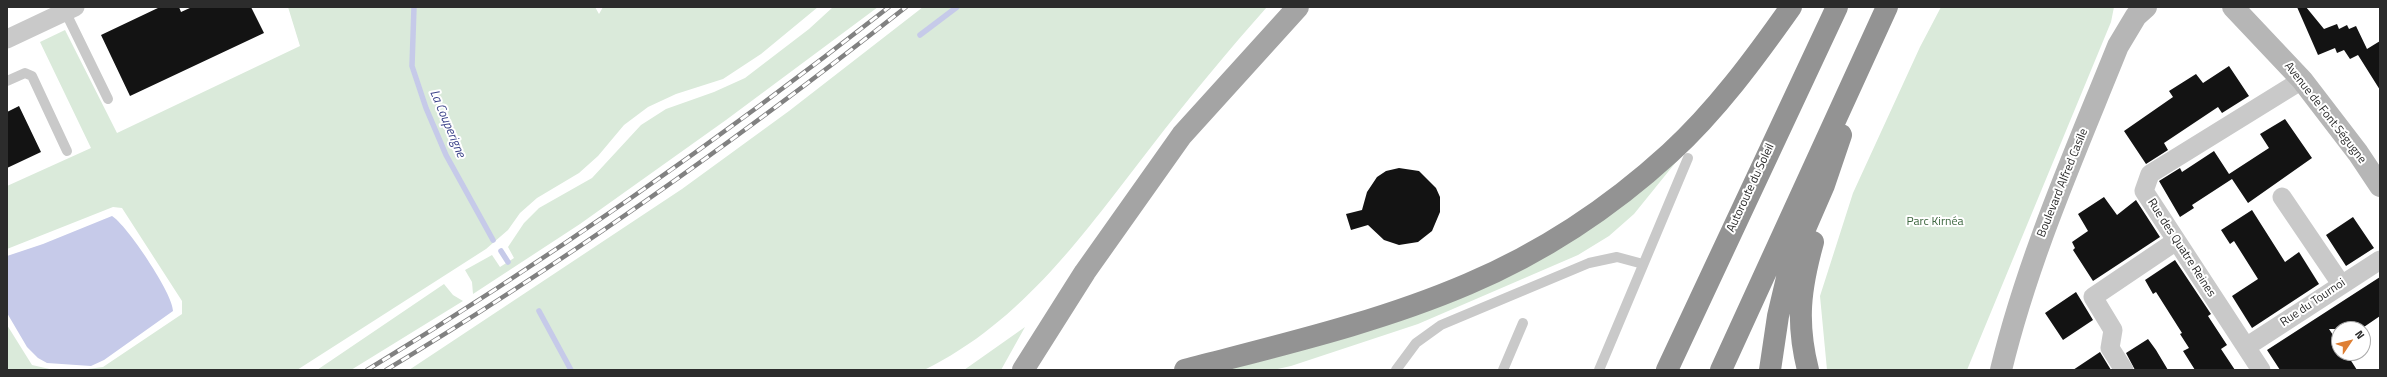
<!DOCTYPE html>
<html>
<head>
<meta charset="utf-8">
<style>
	body { margin:0 }
	#map { position:relative; width:2387px; height:377px; overflow:hidden; background:#fff; font-family:"Titillium Web",sans-serif }
	canvas { display:block }
	.frame { position:absolute; inset:0; border:8px solid #2c2c2c; pointer-events:none }
	.north { position:absolute; left:2331px; top:321px; width:40px; height:40px; box-sizing:border-box; background:#fff; border:1px solid #ababab; border-radius:50%; rotate:55deg; font-size:11px; font-weight:700; line-height:16px; text-align:center; color:#2c2c2c }
	.north::after { content:''; display:block; margin:auto; width:14px; height:18px; background:#de7f34; clip-path:polygon(50% 0,100% 100%,50% 72%,0 100%) }
</style>
</head>
<body>
<div id="map">
<canvas width="2387" height="377"></canvas>
<div class="frame"></div>
<div class="north">N</div>
</div>
<script>
const ctx = document.querySelector('canvas').getContext('2d');
ctx.lineJoin = 'round';
function paint(path, color) {
  ctx.fillStyle = color;
  ctx.fill(path, 'evenodd');
}
function stroke(path, color, width, dash) {
  ctx.strokeStyle = color;
  ctx.lineWidth = width;
  ctx.lineCap = dash ? 'butt' : 'round';
  ctx.setLineDash(dash || []);
  ctx.stroke(path);
}
function write(font, color, halo, rows, align = 'center') {
  ctx.font = font + ' "Titillium Web",sans-serif';
  ctx.lineWidth = 4;
  ctx.setLineDash([]);
  ctx.textBaseline = 'middle';
  ctx.strokeStyle = halo;
  ctx.fillStyle = color;
  for (const [text, x, y, turn = 0] of rows) {
    ctx.save();
    ctx.translate(x, y);
    ctx.rotate((+turn || 0) * Math.PI / 180);
    ctx.textAlign = isNaN(turn) ? turn : align;
    if (halo) ctx.strokeText(text, 0, 0);
    ctx.fillText(text, 0, 0);
    ctx.restore();
  }
}
const green = new Path2D(`
	M288,7H595L599,14L603,7H818L761,54L723,79L676,94L648,107L624,125L598,156L579,173L537,198L520,213L508,230L486,249L297,370H80L103,367L182,314V301L122,208L113,207L7,249V186L91,148L40,42L65,30L117,133L300,46Z
	M833,7H878L726,120L580,224L473,294L472,282L465,270L492,255L500,267L514,258L508,247L524,223L539,208L592,178L641,125L666,109L714,92L745,78L809,29Z
	M923,7H1267C1227,52 1188,99 1151,147C1085,232 1023,322 924,370H409L682,189L789,111Z
	M1941,7H2114L2111,22L1967,370H1827L1820,296L1853,193L1920,47Z
	M1689,146L1634,214L1609,236L1578,255L1418,324L1291,366L1273,370H1209L1444,301Z
	M444,284L453,295L463,301L351,370H317Z
	M7,325L32,365L54,370H7Z
	M1025,327L1001,370H964Z`);
const water = new Path2D(`
	M112,216C126,224 174,295 173,311L104,360L91,366L47,363L38,358L27,347L7,313V256L43,244Z`);
const stream = new Path2D(`
	M414,7L412,66L426,108L446,155L493,240
	M920,35L957,7
	M501,251L508,262
	M539,311L571,370`);
const building = new Path2D(`
	M160,7H179L181,12L192,7H251L264,33L130,96L101,35Z
	M2297,7H2306L2324,29L2337,24L2339,29L2347,25L2349,29L2356,26L2367,49L2380,41V90L2358,55L2350,59L2344,50L2337,53L2335,48L2318,55Z
	M2229,66L2249,96L2222,113L2218,107L2164,143L2168,150L2146,164L2124,131L2173,97L2169,91L2196,74L2203,83Z
	M19,106L41,152L7,168V112Z
	M2285,119L2312,158L2248,203L2232,179L2192,205L2194,208L2180,217L2159,181L2180,168L2182,172L2214,151L2229,174L2269,148L2260,134Z
	M1399,168L1419,171L1436,188L1440,197V212L1432,231L1418,242L1399,245L1384,240L1368,225L1351,230L1346,214L1362,210L1367,192L1377,177L1386,171Z
	M2104,197L2117,215L2136,200L2160,237L2093,281L2073,250L2075,248L2072,242L2088,231L2078,214Z
	M2252,210L2285,262L2299,252L2319,284L2252,328L2232,296L2258,279L2234,241L2230,244L2221,230Z
	M2353,217L2374,248L2346,266L2326,235Z
	M2175,260L2211,314L2208,316L2227,345L2221,349L2235,370H2195L2183,351L2189,348L2180,334L2182,333L2156,292L2153,294L2145,280Z
	M2380,277V316L2361,329H2329L2339,344V353H2346L2357,370H2280L2267,350Z
	M2076,292L2093,320L2063,340L2045,313Z
	M2148,339L2156,350L2168,370H2135L2126,353Z
	M2100,352L2111,370H2073Z`);
const lane = new Path2D(`
	M64,9L108,99
	M7,81L25,73L32,76L67,151
	M1396,370L1416,343L1441,325L1589,263L1617,257L1643,264
	M1503,370L1523,323
	M1599,370L1688,158`);
const street = new Path2D(`
	M7,39L75,7
	M2282,197L2341,284
	M2246,347L2380,260
	M2124,370L2110,348L2113,330L2093,297L2176,241
	M2261,370L2144,191L2150,174L2302,80`);
const secondary = new Path2D(`
	M2233,7L2302,80L2358,153L2380,186
	M2001,370C2028,258 2075,153 2118,46L2136,16L2146,7`);
const primary = new Path2D(`
	M1023,370L1085,272L1182,135L1298,7`);
const highway = new Path2D(`
	M1185,370C1280,345 1377,323 1468,284C1541,253 1611,207 1670,153C1716,111 1755,58 1791,7
	M1667,370L1837,7
	M1721,370L1887,7
	M1770,370L1778,316L1787,278L1797,247L1824,185L1841,135
	M1808,370C1796,322 1800,289 1813,242`);
const rail = new Path2D(`
	M367,370C548,260 722,138 889,7
	M386,370C567,261 740,138 906,7`);
const streetNames = [
	["Avenue de Font Ségugne",2325,113,52],
	["Boulevard Alfred Casile",2063,183,-68],
	["Autoroute du Soleil",1751,188,-65],
	["Rue des Quatre Reines",2181,248,57],
	["Rue du Tournoi",2313,303,-34]
];
const parkNames = [
	["Parc Kirnéa",1935,222]
];
const waterNames = [
	["La Couperigne",447,124,67]
];
paint(green, '#daeada');
paint(water, '#c6cae9');
stroke(stream, '#c6cae9', 5.5);
paint(building, '#131313');
stroke(lane, '#c9c9c9', 10);
stroke(street, '#c9c9c9', 19);
stroke(secondary, '#b6b6b6', 22);
stroke(primary, '#a4a4a4', 22);
stroke(highway, '#939393', 22);
stroke(rail, '#818181', 4.5);
stroke(rail, '#fff', 3, [9]);
write('12px', '#2c2c2c', '#fff', streetNames);
write('12px', '#3c663e', '#fff', parkNames);
write('italic 13px', '#3e458b', '#fff', waterNames);
</script>
</body>
</html>
